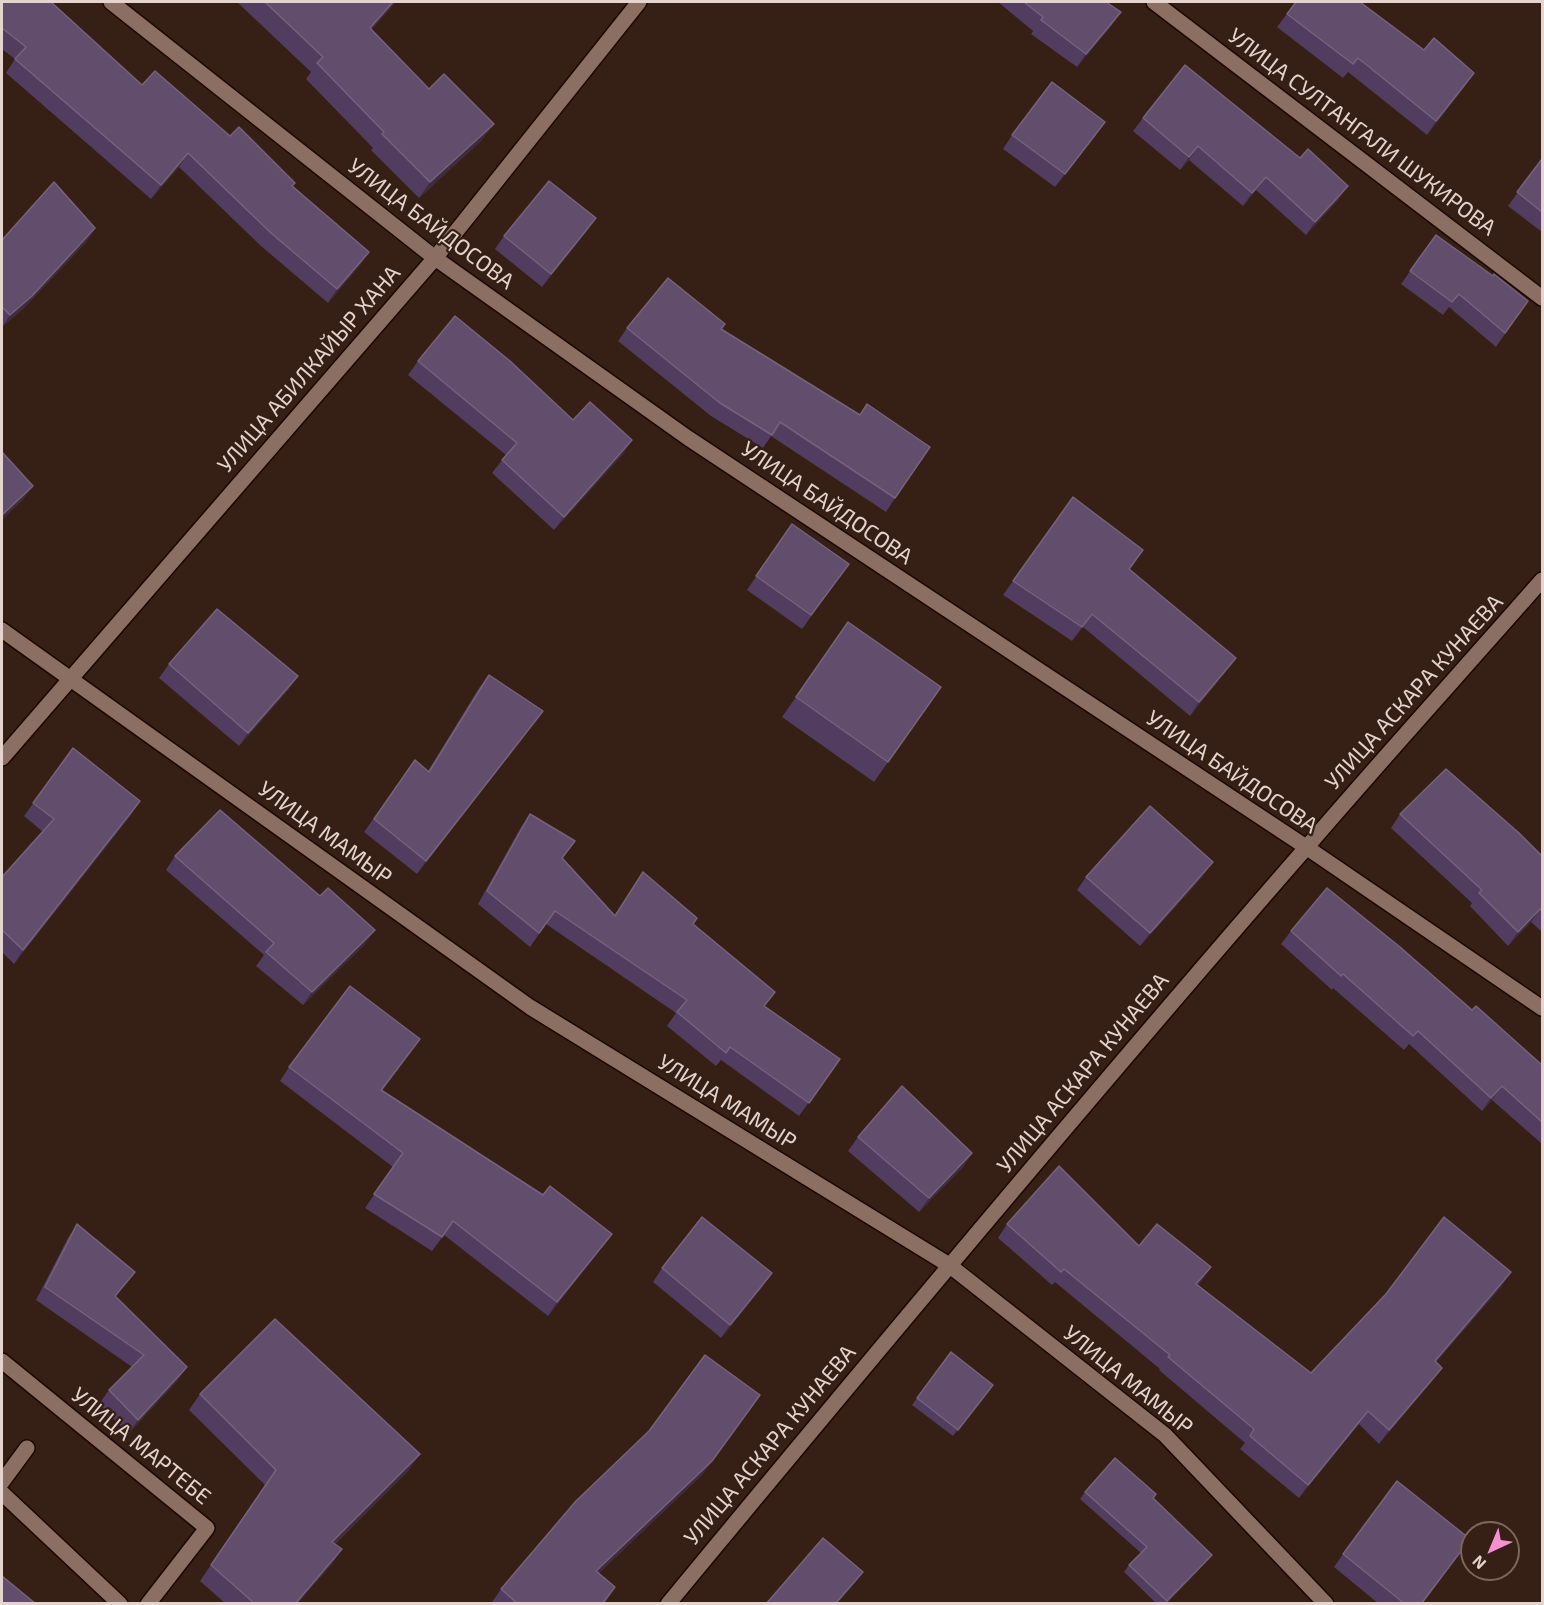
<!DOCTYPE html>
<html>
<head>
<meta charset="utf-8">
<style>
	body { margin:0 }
	#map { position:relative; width:1544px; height:1605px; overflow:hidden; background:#361f14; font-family:"Exo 2",sans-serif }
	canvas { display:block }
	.frame { position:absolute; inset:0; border:3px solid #e4d4cd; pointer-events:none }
	.north { position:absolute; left:1460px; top:1521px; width:60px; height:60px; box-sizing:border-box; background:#361f14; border:2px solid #7c675e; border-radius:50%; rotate:224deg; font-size:16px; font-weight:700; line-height:24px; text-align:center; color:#e4d4cd }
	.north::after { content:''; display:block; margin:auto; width:21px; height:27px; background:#f591d2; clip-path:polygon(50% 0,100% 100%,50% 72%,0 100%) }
</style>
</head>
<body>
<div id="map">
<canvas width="1544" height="1605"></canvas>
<div class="frame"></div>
<div class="north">N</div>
</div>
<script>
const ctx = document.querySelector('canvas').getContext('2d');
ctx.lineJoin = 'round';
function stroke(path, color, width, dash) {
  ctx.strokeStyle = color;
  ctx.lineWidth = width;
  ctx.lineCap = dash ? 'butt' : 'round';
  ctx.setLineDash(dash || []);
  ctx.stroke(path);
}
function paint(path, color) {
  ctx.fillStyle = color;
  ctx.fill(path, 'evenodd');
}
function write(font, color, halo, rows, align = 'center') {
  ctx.font = font + ' "Exo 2",sans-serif';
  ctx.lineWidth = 4.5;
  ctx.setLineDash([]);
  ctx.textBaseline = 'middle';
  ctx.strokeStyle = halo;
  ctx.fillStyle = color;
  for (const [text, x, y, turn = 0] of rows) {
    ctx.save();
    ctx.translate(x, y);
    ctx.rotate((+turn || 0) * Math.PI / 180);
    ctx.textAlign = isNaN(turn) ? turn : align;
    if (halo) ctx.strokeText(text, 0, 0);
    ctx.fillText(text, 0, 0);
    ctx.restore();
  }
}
const street = new Path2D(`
	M111,2L435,258L688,438L1306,847L1542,1008
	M1154,2L1542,298
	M2,630L530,1007L949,1265L1165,1435L1326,1604
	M2,758L435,258L639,2
	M2,1361L207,1528L148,1604
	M2,1482L27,1448
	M2,1493L120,1604
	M668,1604C878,1350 1089,1097 1305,849C1383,758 1463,670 1542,580`);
const wall = new Path2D(`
	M2,2L142,85L230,136L293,186L369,252L360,265L328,303L261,246L179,167L151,199L6,73L15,59L2,49Z
	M237,2H396L371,30L429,89L482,140L419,198L371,150L373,148L306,79L311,72Z
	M998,2H1106L1112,25L1077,67L1031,34L1033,31Z
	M1296,2L1465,86L1427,135L1348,72L1343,78L1277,27Z
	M1143,118L1339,199L1306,235L1256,190L1243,206L1189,160L1180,170L1133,131Z
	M1012,135L1095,136L1055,187L1003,149Z
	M1542,159V232L1508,206Z
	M596,218L586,232L542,287L495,249L504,236Z
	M95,228L86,242L23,309L2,327V240Z
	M1436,235L1528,301L1496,347L1449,307L1443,315L1401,284Z
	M627,328L721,329L895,498L886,512L771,436L763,448L711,416L618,341Z
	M418,361L573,420L623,454L554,530L492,473L506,455L408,375Z
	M1073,497L1134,564L1129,569L1226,671L1190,716L1083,627L1072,641L1003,595Z
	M792,524L849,564L802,629L747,590Z
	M848,622L941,687L874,782L782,717Z
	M169,664L289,689L239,746L159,678Z
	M489,675L543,711L417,874L364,832L415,760L428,771L479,688Z
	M73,748L140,801L131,815L14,964L2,952V877L43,832L24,816Z
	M530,814L563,858L615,915L643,872L693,924L765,1006L840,1059L799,1116L721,1060L716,1066L667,1026L676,1013L546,924L530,947L478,904L521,827Z
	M1400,814L1542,856V932L1531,922L1508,946L1470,906L1472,903L1391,828Z
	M175,856L320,896L365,944L303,1005L256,966L264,955L166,870Z
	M1203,876L1140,946L1077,890L1086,877Z
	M1291,931L1472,1010L1542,1065V1144L1492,1100L1482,1111L1409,1044L1404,1050L1333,988L1332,990L1281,944Z
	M411,1052L382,1091L543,1195L612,1234L602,1247L548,1316L444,1235L432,1251L365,1208L393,1167L280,1081L289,1067Z
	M858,1137L972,1153L963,1167L919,1212L848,1151Z
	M77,1224L135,1272L115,1297L178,1380L128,1434L99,1404L109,1390L132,1367L36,1300L68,1238Z
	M1007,1224L1139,1246L1211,1267L1198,1285L1311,1373L1502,1286L1436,1362L1442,1368L1432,1381L1379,1444L1359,1424L1299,1498L1240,1449L1245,1443L1159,1370L1160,1369L1055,1282L1052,1285L998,1238Z
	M662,1268L763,1286L721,1338L653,1282Z
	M988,1391L953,1436L912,1405L917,1398Z
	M200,1394L409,1470L335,1544L342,1549L331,1565L297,1604H226L200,1581L265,1485L189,1410Z
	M703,1474L599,1573L615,1587L604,1604H493L492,1602L501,1589Z
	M1085,1492L1153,1498L1212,1555L1207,1561L1166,1604H1157L1124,1572L1129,1565L1141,1553L1080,1499Z
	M1460,1553L1422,1604H1379L1334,1567L1343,1554Z`);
const shadedWall = new Path2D(`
	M393,2H396L358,44L370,28Z
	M1121,12L1112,25L1077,67L1086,54Z
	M1474,73L1465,86L1427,135L1436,121Z
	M1105,122L1095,136L1055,187Z
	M494,124L482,140L419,198L430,182Z
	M1198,146L1189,160L1180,170L1189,157Z
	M188,153L179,167L151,199L161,185Z
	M1266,177L1256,190L1243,206L1252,193Z
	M1348,186L1339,199L1306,235L1315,222Z
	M596,218L586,232L542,287L551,274Z
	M95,228L86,242L23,309L2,327L10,315Z
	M369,252L360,265L328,303L337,289Z
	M632,440L623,454L554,530L564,517Z
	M33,486L23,500L2,520V515Z
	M1092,614L1083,627L1072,641L1082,627Z
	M1236,658L1226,671L1190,716L1199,702Z
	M298,676L289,689L239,746L248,733Z
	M543,711L533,724L417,874L426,861Z
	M140,801L131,815L14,964L23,950Z
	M1213,862L1203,876L1140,946L1150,933Z
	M1540,909L1531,922L1508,946L1518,932Z
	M375,930L365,944L303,1005L312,992Z
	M1502,1086L1492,1100L1482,1111L1491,1098Z
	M972,1153L963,1167L919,1212L929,1198Z
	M612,1234L602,1247L548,1316L557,1302Z
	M1211,1267L1202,1281L1187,1298L1196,1284Z
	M135,1272L125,1285L105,1310L115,1296Z
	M1511,1272L1502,1286L1426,1374L1435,1361Z
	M772,1273L763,1286L721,1338L730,1325Z
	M187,1367L178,1380L128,1434L138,1420Z
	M1442,1368L1432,1381L1379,1444L1389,1430Z
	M760,1395L703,1474L587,1584L596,1571Z
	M1368,1411L1359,1424L1299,1498L1308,1485Z
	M420,1454L409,1470L321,1557L332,1542Z
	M1470,1539L1422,1604H1421Z
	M342,1549L331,1565L297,1604H295Z
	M1212,1555L1207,1561L1166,1604H1165Z
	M863,1572L854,1584L837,1604H835Z`);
const building = new Path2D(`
	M2,2H51L142,85L155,71L230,136L239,127L295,183L292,186L369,252L337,289L271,233L188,153L161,185L15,59L26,47L2,28Z
	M265,2H393L370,28L429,89L444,74L494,124L430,182L382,134L384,132L317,63L323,57Z
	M1024,2H1106L1121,12L1086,54L1041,20L1043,17Z
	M1296,2H1360L1424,50L1434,38L1474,73L1436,121L1358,58L1353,64L1287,14Z
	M1185,65L1300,158L1308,149L1348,186L1315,222L1266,177L1252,193L1198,146L1189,157L1143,118Z
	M1052,82L1105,122L1065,174L1012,135Z
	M1542,159V212L1517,192Z
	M549,181L596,218L551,274L504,236Z
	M54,182L95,228L32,296L10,315L2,307V240Z
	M1436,235L1493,276L1494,274L1528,301L1505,333L1459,294L1452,302L1410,271Z
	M668,278L725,324L721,329L860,415L867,404L930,447L895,498L780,422L772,435L720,403L627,328Z
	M455,316L510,361L573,420L590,402L632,440L564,517L502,460L517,443L418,361Z
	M2,452L33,486L2,515Z
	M1073,497L1143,550L1129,569L1236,658L1199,702L1092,614L1082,627L1013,581Z
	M792,524L849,564L811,615L756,576Z
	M217,609L298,676L248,733L169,664Z
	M848,622L941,687L888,762L796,697Z
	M489,675L543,711L426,861L374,819L415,760L429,772Z
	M73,748L140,801L23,950L2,930V877L54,819L33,803Z
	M1446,769L1519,833L1542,856V911L1540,909L1518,932L1479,893L1482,890L1400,814Z
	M1150,806L1213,862L1150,933L1086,877Z
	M220,810L320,896L328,888L375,930L312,992L266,952L274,943L175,856Z
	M530,814L575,841L562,858L615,916L643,872L697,918L693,924L775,992L764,1006L840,1059L809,1103L730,1047L726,1053L677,1012L687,1000L555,911L539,933L487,891Z
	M1327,888L1400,947L1472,1010L1476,1006L1542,1065V1122L1502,1086L1491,1098L1418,1031L1413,1036L1343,974L1341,976L1291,931Z
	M350,986L420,1039L381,1090L543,1195L550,1186L612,1234L557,1302L453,1221L442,1237L374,1194L403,1153L289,1067Z
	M902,1086L972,1153L929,1198L858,1137Z
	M1059,1166L1139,1246L1157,1224L1211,1267L1196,1284L1311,1373L1386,1294L1444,1217L1511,1272L1435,1361L1442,1368L1389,1430L1368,1411L1308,1485L1250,1436L1254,1429L1168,1357L1170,1355L1064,1269L1061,1272L1007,1224Z
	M702,1217L772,1273L730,1325L662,1268Z
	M77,1224L135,1272L115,1296L187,1367L138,1420L109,1390L144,1355L45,1287Z
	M275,1319L420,1454L332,1542L342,1549L295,1604H255L211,1565L276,1470L200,1394Z
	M951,1352L993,1385L958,1430L917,1398Z
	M705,1355L760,1395L712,1461L596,1571L615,1587L602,1604H518L501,1589L576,1501L649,1431Z
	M1115,1458L1156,1494L1153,1498L1212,1555L1167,1601L1129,1565L1147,1547L1085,1492Z
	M1397,1481L1470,1539L1421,1604H1405L1343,1554Z
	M823,1538L863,1572L835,1604H766Z
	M2,1576L36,1604H2Z`);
const streetNames = [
	["УЛИЦА СУЛТАНГАЛИ ШУКИРОВА",1362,132,37],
	["УЛИЦА БАЙДОСОВА",431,224,37],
	["УЛИЦА АБИЛКАЙЫР ХАНА",309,369,-49],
	["УЛИЦА БАЙДОСОВА",827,503,34],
	["УЛИЦА АСКАРА КУНАЕВА",1414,692,-48],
	["УЛИЦА БАЙДОСОВА",1232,772,34],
	["УЛИЦА МАМЫР",325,833,36],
	["УЛИЦА АСКАРА КУНАЕВА",1083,1073,-50],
	["УЛИЦА МАМЫР",727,1102,32],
	["УЛИЦА МАМЫР",1128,1380,39],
	["УЛИЦА АСКАРА КУНАЕВА",770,1445,-50],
	["УЛИЦА МАРТЕБЕ",141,1446,39]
];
stroke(street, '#1c0802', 18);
stroke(street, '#8b6f62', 15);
paint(wall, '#523c60');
paint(shadedWall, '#402a3d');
paint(building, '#624d6c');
stroke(building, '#76627b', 1.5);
write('22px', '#e4d4cd', '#361f14', streetNames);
</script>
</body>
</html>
